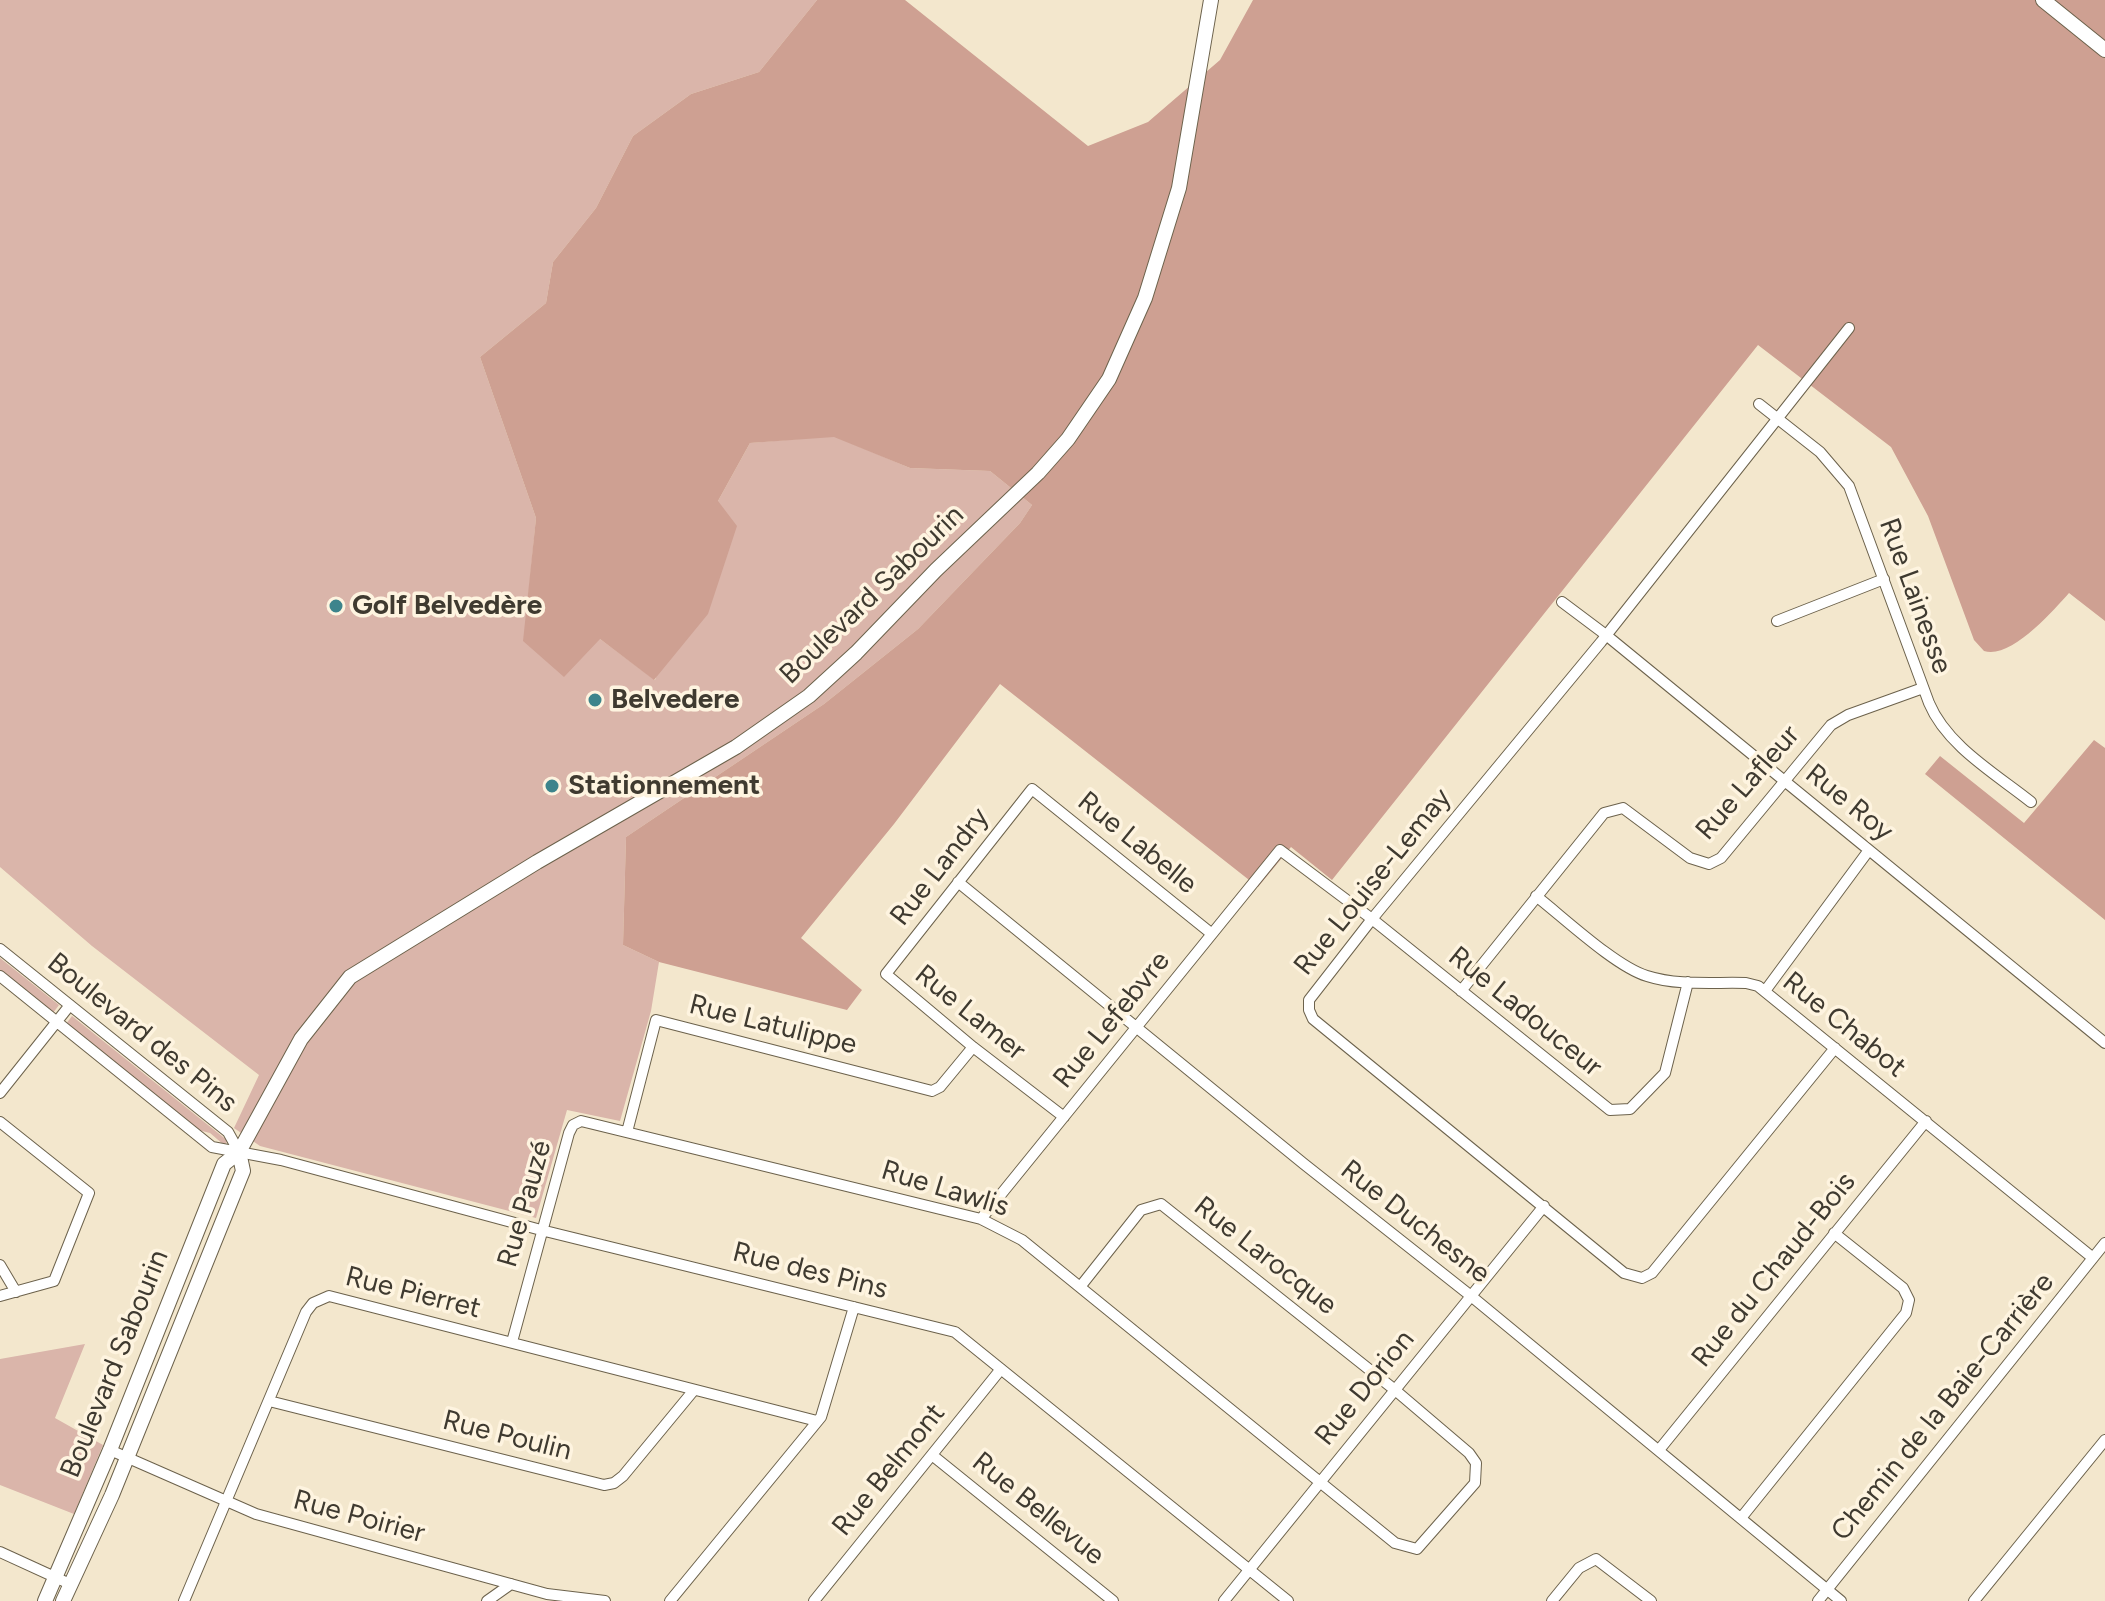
<!DOCTYPE html>
<html>
<head>
<meta charset="utf-8">
<style>
	body { margin:0 }
	canvas { display:block; background:#f3e7cd }
</style>
</head>
<body>
<canvas width="2105" height="1601"></canvas>
<script>
const ctx = document.querySelector('canvas').getContext('2d');
ctx.lineJoin = 'round';
function paint(path, color) {
  ctx.fillStyle = color;
  ctx.fill(path, 'evenodd');
}
function stroke(path, color, width, dash) {
  ctx.strokeStyle = color;
  ctx.lineWidth = width;
  ctx.lineCap = dash ? 'butt' : 'round';
  ctx.setLineDash(dash || []);
  ctx.stroke(path);
}
function write(font, color, halo, rows, align = 'center') {
  ctx.font = font + ' Figtree,sans-serif';
  ctx.lineWidth = 7;
  ctx.setLineDash([]);
  ctx.textBaseline = 'middle';
  ctx.strokeStyle = halo;
  ctx.fillStyle = color;
  for (const [text, x, y, turn = 0] of rows) {
    ctx.save();
    ctx.translate(x, y);
    ctx.rotate((+turn || 0) * Math.PI / 180);
    ctx.textAlign = isNaN(turn) ? turn : align;
    if (halo) ctx.strokeText(text, 0, 0);
    ctx.fillText(text, 0, 0);
    ctx.restore();
  }
}
const green = new Path2D(`
	M0,0H817L759,72L691,94L633,136L596,208L553,262L546,303L480,357L536,518L524,641L600,639L655,680L718,501L750,443L834,436L910,468L990,471L1032,505L1020,523L918,629L824,704L626,837L623,945L659,962L651,1011L620,1121L567,1110L536,1218L260,1146L234,1128L259,1075L92,946L0,867Z
	M0,958L59,1005L53,1013L0,970Z
	M72,1016L228,1141L224,1145L210,1133L198,1130L66,1024Z
	M85,1344L55,1418L103,1445L74,1514L0,1485V1359Z`);
const forest = new Path2D(`
	M817,0H905L1088,146L1148,122L1220,60L1253,0H2105V621L2069,593C2053,611 2010,660 1984,651L1974,640L1928,516L1891,447L1758,345L1332,880L1291,847L1258,887L1000,684L894,824L801,938L862,990L847,1010L659,962L623,945L626,837L824,704L918,629L1020,523L1032,505L990,471L910,468L834,437L750,443L718,501L737,526L708,614L654,680L600,639L564,677L523,641L536,518L480,357L546,303L553,262L596,208L633,136L691,94L759,72Z
	M2094,740L2105,748V920L1925,774L1940,756L2024,823Z`);
const street = new Path2D(`
	M1759,404L1820,452L1849,486L1929,703C1947,746 1996,774 2031,802
	M1562,602L1606,635L2105,1043
	M1777,621L1884,579
	M958,882L1304,1164L1471,1296L1841,1601
	M1536,896C1563,917 1616,967 1647,976C1678,986 1714,982 1746,983L1758,986L2093,1258
	M0,949L228,1132L239,1152
	M0,976L212,1147L281,1160L541,1230L955,1332L1288,1601
	M1461,991L1604,813L1623,808L1690,858L1709,864L1721,858L1831,725L1848,715L1923,688
	M1765,991L1869,850
	M1835,1048L1652,1273L1642,1278L1624,1273L1313,1019L1309,1010V1000L1372,919L1601,642L1849,328
	M0,1093L70,1005
	M1064,1117L973,1047L886,974L1032,789L1212,934
	M0,1122L89,1193L54,1281L0,1296
	M627,1132L656,1020L932,1091L940,1087L973,1047
	M981,1219L1280,850L1372,919L1610,1110L1630,1109L1665,1073L1688,982
	M0,1265L16,1292
	M512,1342L569,1133L573,1125L581,1121L981,1219L1022,1240L1395,1543L1417,1549L1475,1483L1476,1463L1469,1453L1395,1390L1161,1204L1141,1210L1080,1287
	M269,1401L604,1485L614,1483L623,1476L694,1390
	M110,1450L256,1514L547,1594L605,1601
	M1659,1450L1926,1121
	M932,1455L1113,1601
	M1741,1518L1906,1313L1909,1300L1903,1288L1834,1233
	M0,1552L70,1584
	M184,1601L306,1312L313,1303L329,1296L817,1421
	M487,1601L511,1584
	M670,1601L821,1417L854,1307
	M814,1601L1001,1369
	M1224,1601L1544,1206
	M1552,1601L1579,1568L1596,1559L1651,1601
	M1818,1601L2105,1243
	M1974,1601L2105,1440`);
const secondary = new Path2D(`
	M2043,0L2105,50
	M45,1601L110,1450L224,1164L239,1152L301,1039L350,977L537,862L736,747L809,696L856,653L936,570L1038,473L1068,439L1109,379L1145,298L1179,188L1211,0
	M63,1601L112,1495L243,1171L239,1152`);
const markers = [
	[336,606,8,"#3d848c"],
	[595,700,8,"#3d848c"],
	[552,786,8,"#3d848c"]
];
const streetNames = [
	["Boulevard Sabourin",872,595,-44],
	["Rue Lainesse",1915,596,70],
	["Rue Lafleur",1748,783,-49],
	["Rue Roy",1849,803,39],
	["Rue Labelle",1137,843,39],
	["Rue Landry",940,867,-52],
	["Rue Louise-Lemay",1373,882,-51],
	["Rue Ladouceur",1525,1012,39],
	["Rue Lamer",970,1013,39],
	["Rue Lefebvre",1112,1020,-51],
	["Rue Latulippe",773,1025,14],
	["Rue Chabot",1844,1025,39],
	["Boulevard des Pins",142,1033,39],
	["Rue Lawlis",945,1189,17],
	["Rue Pauzé",525,1204,-74],
	["Rue Duchesne",1415,1222,38],
	["Rue Larocque",1265,1256,38],
	["Rue du Chaud-Bois",1774,1270,-51],
	["Rue des Pins",810,1271,14],
	["Rue Pierret",413,1293,14],
	["Boulevard Sabourin",115,1364,-68],
	["Rue Dorion",1365,1388,-51],
	["Chemin de la Baie-Carrière",1943,1407,-51],
	["Rue Poulin",507,1436,14],
	["Rue Belmont",889,1470,-51],
	["Rue Bellevue",1038,1509,39],
	["Rue Poirier",359,1517,15]
];
const poiNames = [
	["Golf Belvedère",352,606],
	["Belvedere",611,700],
	["Stationnement",568,786]
];
paint(green, '#dab5aa');
paint(forest, '#cea092');
stroke(street, '#6c624c', 12);
stroke(secondary, '#6c624c', 16);
stroke(street, '#fff', 10);
stroke(secondary, '#fff', 14);
for (const [x, y, r, color] of markers) {
  const dot = new Path2D();
  dot.arc(x, y, r, 0, 2 * Math.PI);
  ctx.fillStyle = color;
  ctx.fill(dot);
  stroke(dot, '#fef4e0', 3);
}
write('28px', '#3f3a30', '#fef4e0', streetNames);
write('bold 28px', '#3f3a30', '#fef4e0', poiNames, 'left');
</script>
</body>
</html>
